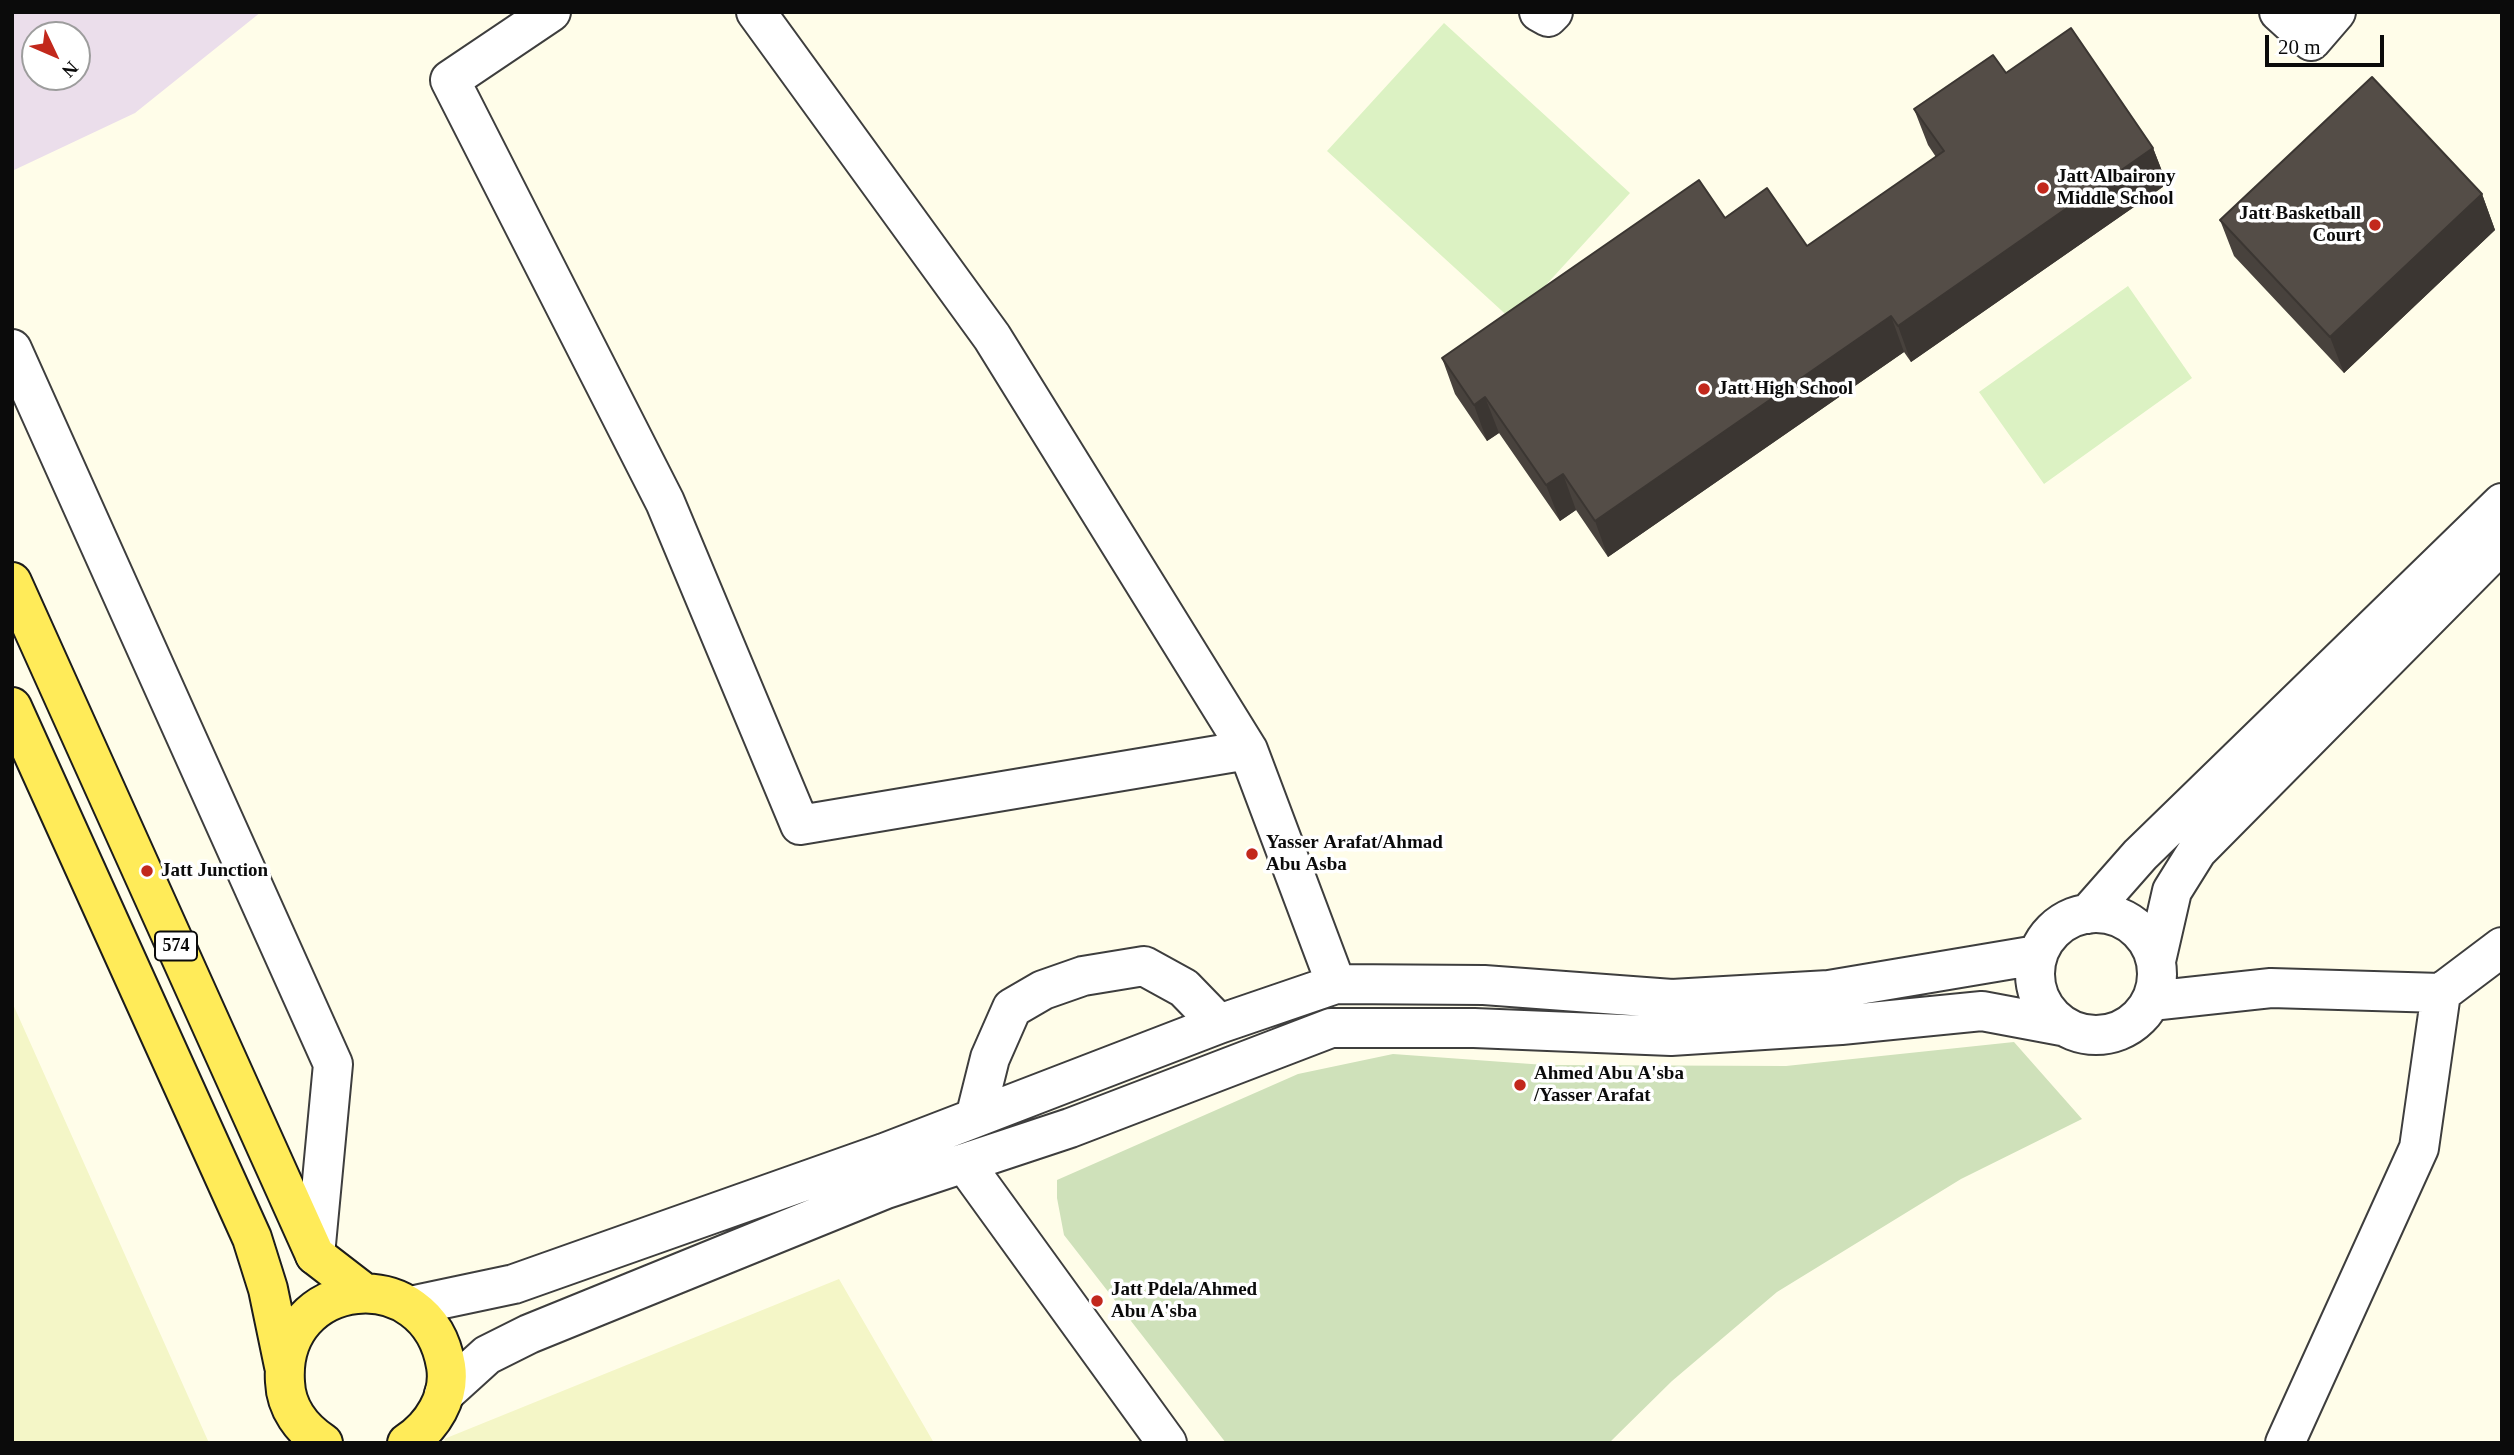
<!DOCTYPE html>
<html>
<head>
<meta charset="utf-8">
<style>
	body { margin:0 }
	#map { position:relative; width:2514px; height:1455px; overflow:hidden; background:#fffde9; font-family:Georgia,serif }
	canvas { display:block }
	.frame { position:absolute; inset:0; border:14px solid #0b0b0b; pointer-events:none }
	.north { position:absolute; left:21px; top:21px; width:70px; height:70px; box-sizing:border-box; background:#fff; border:2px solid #9d9d9d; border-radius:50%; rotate:134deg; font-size:19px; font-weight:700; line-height:28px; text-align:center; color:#0b0b0b }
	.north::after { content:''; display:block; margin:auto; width:24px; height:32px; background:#c2281c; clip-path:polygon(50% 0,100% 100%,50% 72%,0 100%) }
	.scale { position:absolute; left:2265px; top:35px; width:119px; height:32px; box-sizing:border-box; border:4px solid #0b0b0b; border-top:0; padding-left:9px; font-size:21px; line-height:24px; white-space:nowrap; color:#0b0b0b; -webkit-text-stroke:5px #fff; paint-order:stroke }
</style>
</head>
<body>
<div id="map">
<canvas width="2514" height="1455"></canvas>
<div class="frame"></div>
<div class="north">N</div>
<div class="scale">20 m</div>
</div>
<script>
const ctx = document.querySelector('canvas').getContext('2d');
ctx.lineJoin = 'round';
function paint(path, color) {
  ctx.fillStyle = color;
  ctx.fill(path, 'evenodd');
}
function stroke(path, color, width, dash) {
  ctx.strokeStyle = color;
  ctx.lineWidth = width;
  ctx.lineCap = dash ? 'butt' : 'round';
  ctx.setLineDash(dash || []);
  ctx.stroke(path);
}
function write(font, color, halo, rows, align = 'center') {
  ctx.font = font + ' Georgia,serif';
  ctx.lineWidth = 7;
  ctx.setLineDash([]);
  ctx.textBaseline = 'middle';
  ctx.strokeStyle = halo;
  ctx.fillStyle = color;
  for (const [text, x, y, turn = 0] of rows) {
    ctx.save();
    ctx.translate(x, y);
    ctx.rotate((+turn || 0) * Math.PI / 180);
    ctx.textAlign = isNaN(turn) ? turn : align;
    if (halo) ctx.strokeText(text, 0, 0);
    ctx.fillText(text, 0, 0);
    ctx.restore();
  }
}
const industrial = new Path2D(`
	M12,12H261L135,113L12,171ZM35,35H77V77H35Z`);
const farmland = new Path2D(`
	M12,1002L209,1443H12Z
	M839,1279L934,1443H446L444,1439Z`);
const cemetery = new Path2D(`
	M2014,1042L2082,1119L1961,1179L1777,1292L1672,1381L1609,1443H1226L1064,1235L1057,1198V1180L1298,1074L1393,1054L1545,1065L1786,1066Z`);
const pitch = new Path2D(`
	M1444,23L1630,193L1513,321L1327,151Z
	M2128,286L2192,378L2044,484L1979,392Z`);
const minor = new Path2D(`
	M551,12L450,80L665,502L800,825L1248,750
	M756,12L992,337L1248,750L1336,984
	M1539,12L1548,17L1553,12
	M2279,12L2311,41L2336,12
	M12,349L333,1064L315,1255
	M2035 974a61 61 0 1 1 122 0a61 61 0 1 1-122 0Z
	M2088,914L2140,855L2502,503
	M2156,961L2172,891L2197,851L2502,543
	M2151,1001L2271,988L2441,993L2502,947
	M975,1118L990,1058L1012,1008L1043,990L1083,976L1144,966L1184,988L1219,1024
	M965,1164L1167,1443
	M410,1306L514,1284L884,1153L1219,1024L1336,984L1484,985L1672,999L1829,990L2037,955
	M444,1394L487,1355L529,1334L886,1189L1070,1128L1331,1028H1474L1671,1036L1841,1025L1982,1011L2062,1026
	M2285,1443L2419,1148L2441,993`);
const major = new Path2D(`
	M12,582L315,1255L363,1292
	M12,707L252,1238L268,1289L284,1366
	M323,1443C302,1429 286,1408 285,1382C278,1276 428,1259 446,1366C451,1397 432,1427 407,1443`);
const wall = new Path2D(`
	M2006,73L2153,148L2167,184L1911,362L1904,352L1608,557L1576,510L1560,521L1499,433L1487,441L1455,394L1442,358L1725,218L1807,246L1936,157L1928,145L1914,109Z
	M2482,194L2495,230L2344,373L2234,256L2220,220Z`);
const shadedWall = new Path2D(`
	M2153,148L2167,184L1911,362L1898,326Z
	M2482,194L2495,230L2344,373L2330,337Z
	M1891,316L1904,352L1608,557L1595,521Z
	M1485,397L1499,433L1487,441L1474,405Z
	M1563,474L1576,510L1560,521L1546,485Z`);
const building = new Path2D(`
	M2071,28L2153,148L1898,326L1891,316L1595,521L1563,474L1546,485L1485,397L1474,405L1442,358L1699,180L1725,218L1767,188L1807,246L1944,151L1914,109L1993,55L2006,73Z
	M2372,77L2482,194L2330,337L2220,220Z`);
const markers = [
	[2043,188,7,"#c2281c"],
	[2375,225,7,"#c2281c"],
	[1704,389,7,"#c2281c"],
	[1252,854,7,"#c2281c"],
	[147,871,7,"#c2281c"],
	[1520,1085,7,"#c2281c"],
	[1097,1301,7,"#c2281c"]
];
const shields = [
	[176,946,42]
];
const shieldNames = [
	["574",176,946]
];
const poiNames = [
	["Jatt Albairony",2057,177],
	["Middle School",2057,199],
	["Jatt Basketball",2361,214,"right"],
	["Court",2361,236,"right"],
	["Jatt High School",1718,389],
	["Yasser Arafat/Ahmad",1266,843],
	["Abu Asba",1266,865],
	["Jatt Junction",161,871],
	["Ahmed Abu A'sba",1534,1074],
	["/Yasser Arafat",1534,1096],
	["Jatt Pdela/Ahmed",1111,1290],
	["Abu A'sba",1111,1312]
];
paint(industrial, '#ebdeeb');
paint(farmland, '#f4f6c7');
paint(cemetery, '#cfe1ba');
paint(pitch, '#dcf2c3');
stroke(minor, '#3e3e3e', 42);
stroke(major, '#1c1c1c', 42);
stroke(minor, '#fff', 38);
stroke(major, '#ffeb59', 38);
paint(wall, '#48423d');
paint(shadedWall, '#3b3632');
paint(building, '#544d47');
stroke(building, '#3b3632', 2);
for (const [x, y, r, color] of markers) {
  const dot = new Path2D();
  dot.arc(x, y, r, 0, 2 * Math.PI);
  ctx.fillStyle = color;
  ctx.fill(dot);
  stroke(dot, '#fff', 2.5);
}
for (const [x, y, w] of shields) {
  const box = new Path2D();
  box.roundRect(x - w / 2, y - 14.5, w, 29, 5);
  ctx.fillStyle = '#fff';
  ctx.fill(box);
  stroke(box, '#0b0b0b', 2);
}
write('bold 18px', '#0b0b0b', null, shieldNames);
write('bold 19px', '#0b0b0b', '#fff', poiNames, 'left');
</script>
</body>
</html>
